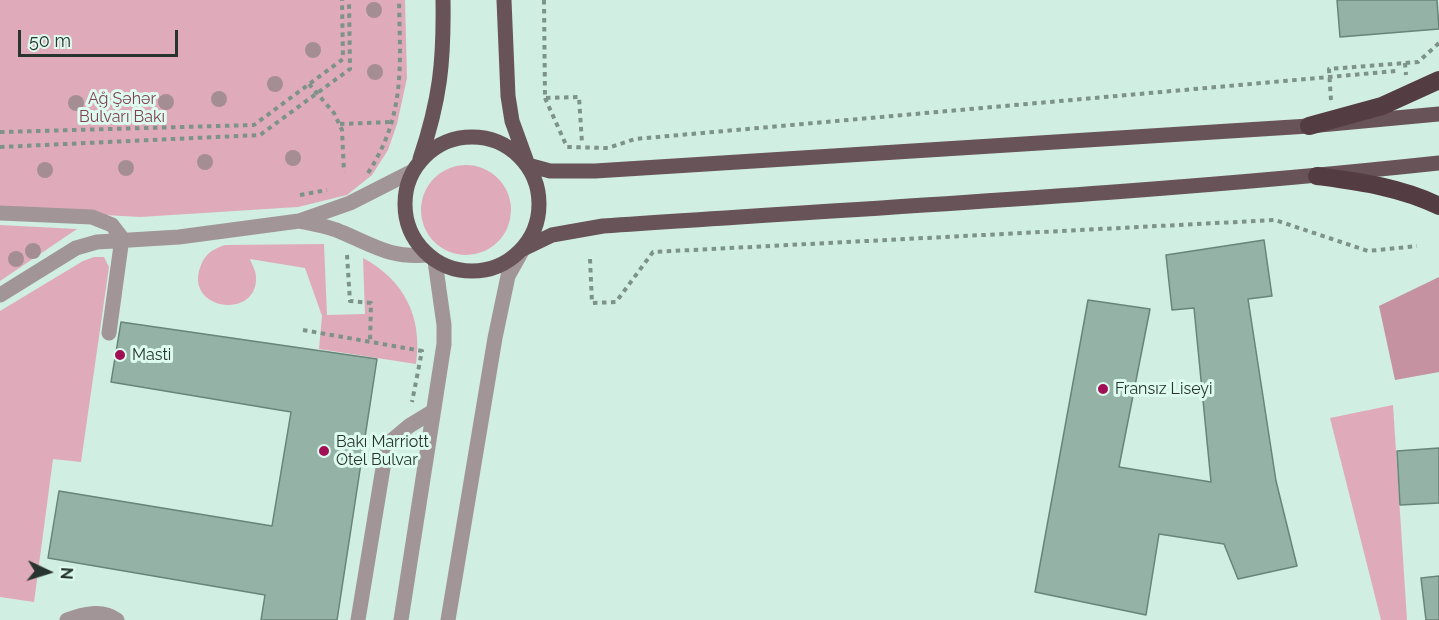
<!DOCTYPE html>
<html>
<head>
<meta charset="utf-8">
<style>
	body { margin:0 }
	#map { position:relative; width:1439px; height:620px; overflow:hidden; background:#d0eee2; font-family:Raleway,sans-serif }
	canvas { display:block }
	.north { position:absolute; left:18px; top:542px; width:60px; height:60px; -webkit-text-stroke:4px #ddfbef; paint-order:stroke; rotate:94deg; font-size:16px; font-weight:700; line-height:24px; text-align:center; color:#28342f }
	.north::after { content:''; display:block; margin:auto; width:21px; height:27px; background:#28342f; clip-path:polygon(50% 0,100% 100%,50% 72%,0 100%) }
	.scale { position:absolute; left:18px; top:30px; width:160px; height:27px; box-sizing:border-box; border:3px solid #28342f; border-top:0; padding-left:8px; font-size:18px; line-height:21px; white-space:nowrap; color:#28342f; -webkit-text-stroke:4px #ddfbef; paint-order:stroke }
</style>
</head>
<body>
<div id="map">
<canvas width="1439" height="620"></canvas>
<div class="north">N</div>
<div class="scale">50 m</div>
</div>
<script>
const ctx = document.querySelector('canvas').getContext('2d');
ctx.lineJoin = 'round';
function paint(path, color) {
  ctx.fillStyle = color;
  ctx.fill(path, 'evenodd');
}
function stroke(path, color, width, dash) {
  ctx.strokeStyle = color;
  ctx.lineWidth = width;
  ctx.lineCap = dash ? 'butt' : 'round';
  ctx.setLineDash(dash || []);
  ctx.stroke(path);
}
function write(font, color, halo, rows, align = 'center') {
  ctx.font = font + ' Raleway,sans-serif';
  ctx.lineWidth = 6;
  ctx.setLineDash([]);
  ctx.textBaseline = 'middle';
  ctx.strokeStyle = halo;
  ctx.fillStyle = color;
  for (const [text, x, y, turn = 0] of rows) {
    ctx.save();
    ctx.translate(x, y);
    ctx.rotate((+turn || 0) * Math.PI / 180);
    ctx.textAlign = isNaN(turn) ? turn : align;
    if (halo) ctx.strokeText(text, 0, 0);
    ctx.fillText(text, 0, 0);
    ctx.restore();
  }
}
const green = new Path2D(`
	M0,0H405L407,78L397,124L388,150L372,175L347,195L298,207L140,217L0,209Z
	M421 210a45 45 0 1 1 90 0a45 45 0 1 1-90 0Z
	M0,225L77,229L0,281Z
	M324,244L327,315L365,314L363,258C404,280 423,317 416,364L319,349L322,316L305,268L250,259C252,265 256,271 256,277C258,321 182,310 201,265C206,253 213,249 225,245Z
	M94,257H104L109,267L81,462L53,459L34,602L0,597V311L83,261Z
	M1393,405L1407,620H1381L1330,418Z`);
const forest = new Path2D(`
	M1439,277V372L1395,380L1379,306Z`);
const building = new Path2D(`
	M1337,0H1437L1439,29L1340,37Z
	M1264,240L1272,296L1248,299L1276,481L1297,566L1238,579L1224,544L1159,534L1146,615L1035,592L1088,300L1150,309L1119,467L1211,482L1194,308L1172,310L1166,255Z
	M121,322L377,359L337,620H261L265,595L48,558L59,491L272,526L291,412L111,382Z
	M1439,448V503L1400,505L1397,451Z
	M1439,576V620H1426L1421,578Z`);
const path = new Path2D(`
	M544,0L545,98L579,97L582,143
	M1405,63L1406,75
	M309,84L334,113L342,130L344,172
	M545,98L567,147L608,148L635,139L1396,71
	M1331,100L1329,69L1418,62L1439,43
	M340,124L392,122
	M0,132L254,125L343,59L342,0
	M0,147L260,135L350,69L349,0
	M368,173C406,114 400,66 399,0
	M300,195L327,190
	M347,255L350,301L371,303L370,343
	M590,259L592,303L616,302L653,252L1275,220L1368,251L1417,246
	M303,330L422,351L412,402`);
const minor = new Path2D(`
	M0,213L92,217L112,225L122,238L109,333
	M299,221C312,224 328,226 341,232C373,245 389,258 427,255
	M0,295L76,248L97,242L179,237L299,221L350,203L413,171
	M67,620C83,614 102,609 117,620
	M358,620L383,468L390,442L409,426L432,412
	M401,620L444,344V325L435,261
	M448,620L495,338L508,276L523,249`);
const major = new Path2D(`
	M504,0L508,96L512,121L528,165L550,171H595L1309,126L1439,114
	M405 204a67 67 0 1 1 134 0a67 67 0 1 1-134 0Z
	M420,159C440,100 444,62 443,0
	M523,249L552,235L603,226C882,207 1161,193 1439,163`);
const highway = new Path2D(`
	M1309,126L1382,106L1439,80
	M1317,176C1360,182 1400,187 1439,206`);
const trees = [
	[374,10],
	[313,50],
	[375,72],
	[275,84],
	[219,99],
	[166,102],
	[76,103],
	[293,158],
	[205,162],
	[126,168],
	[45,170],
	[33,251],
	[16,259]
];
const markers = [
	[120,355,6,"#a11055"],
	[1103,389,6,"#a11055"],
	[324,451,6,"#a11055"]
];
const parkNames = [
	["Ağ Şəhər",122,99],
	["Bulvarı Bakı",122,117]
];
const poiNames = [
	["Masti",132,355],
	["Fransız Liseyi",1115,389],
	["Bakı Marriott",336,442],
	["Otel Bulvar",336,460]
];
paint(green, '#dfabba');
paint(forest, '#c492a0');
paint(building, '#95b2a6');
stroke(building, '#69847a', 1.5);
stroke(path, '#7d928a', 4, [4.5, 4.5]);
stroke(minor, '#a29598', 15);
stroke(major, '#685359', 15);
stroke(highway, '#543c43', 18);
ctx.fillStyle = '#a48e94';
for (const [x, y] of trees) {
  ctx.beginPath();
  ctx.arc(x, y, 8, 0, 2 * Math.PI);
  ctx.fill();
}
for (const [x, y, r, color] of markers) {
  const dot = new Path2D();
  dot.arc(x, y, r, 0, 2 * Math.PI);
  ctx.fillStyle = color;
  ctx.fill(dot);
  stroke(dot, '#ddfbef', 2);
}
write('16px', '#803f55', '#ddfbef', parkNames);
write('16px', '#28342f', '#ddfbef', poiNames, 'left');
</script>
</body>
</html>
